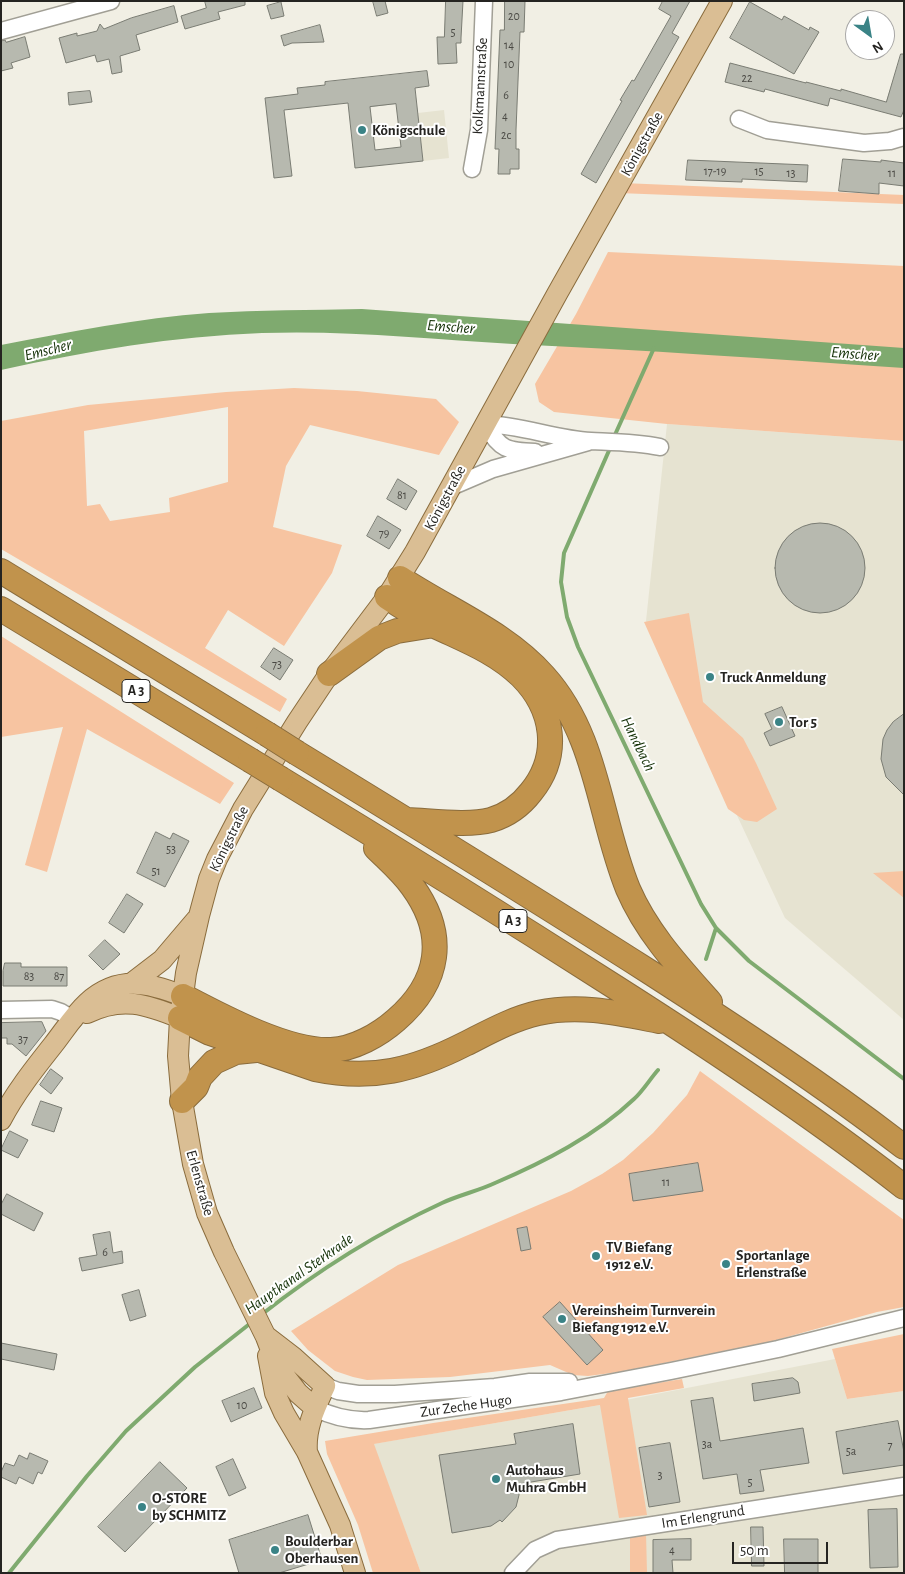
<!DOCTYPE html>
<html>
<head>
<meta charset="utf-8">
<style>
	body { margin:0 }
	#map { position:relative; width:905px; height:1574px; overflow:hidden; background:#f1efe4; font-family:"Alegreya Sans",sans-serif }
	canvas { display:block }
	.frame { position:absolute; inset:0; border:2px solid #252421; pointer-events:none }
	.north { position:absolute; left:845px; top:10px; width:50px; height:50px; box-sizing:border-box; background:#fff; border:1px solid #a8a7a6; border-radius:50%; rotate:148deg; font-size:14px; font-weight:700; line-height:20px; text-align:center; color:#252421 }
	.north::after { content:''; display:block; margin:auto; width:18px; height:22px; background:#3a8386; clip-path:polygon(50% 0,100% 100%,50% 72%,0 100%) }
	.scale { position:absolute; left:732px; top:1542px; width:96px; height:22px; box-sizing:border-box; border:2px solid #252421; border-top:0; padding-left:6px; font-size:15px; line-height:18px; white-space:nowrap; color:#252421; -webkit-text-stroke:4px #fff; paint-order:stroke }
</style>
</head>
<body>
<div id="map">
<canvas width="905" height="1574"></canvas>
<div class="frame"></div>
<div class="north">N</div>
<div class="scale">50 m</div>
</div>
<script>
const ctx = document.querySelector('canvas').getContext('2d');
ctx.lineJoin = 'round';
function paint(path, color) {
  ctx.fillStyle = color;
  ctx.fill(path, 'evenodd');
}
function stroke(path, color, width, dash) {
  ctx.strokeStyle = color;
  ctx.lineWidth = width;
  ctx.lineCap = dash ? 'butt' : 'round';
  ctx.setLineDash(dash || []);
  ctx.stroke(path);
}
function write(font, color, halo, rows, align = 'center') {
  ctx.font = font + ' "Alegreya Sans",sans-serif';
  ctx.lineWidth = 4;
  ctx.setLineDash([]);
  ctx.textBaseline = 'middle';
  ctx.strokeStyle = halo;
  ctx.fillStyle = color;
  for (const [text, x, y, turn = 0] of rows) {
    ctx.save();
    ctx.translate(x, y);
    ctx.rotate((+turn || 0) * Math.PI / 180);
    ctx.textAlign = isNaN(turn) ? turn : align;
    if (halo) ctx.strokeText(text, 0, 0);
    ctx.fillText(text, 0, 0);
    ctx.restore();
  }
}
const built = new Path2D(`
	M444,110L449,158L423,161L418,113Z
	M667,424L904,441V1020L785,918L646,621Z
	M835,1359L847,1399L904,1391V1573H421L373,1444L600,1405Z`);
const green = new Path2D(`
	M623,183L904,195V204L618,193Z
	M608,252L904,266V441L667,424L554,412L539,402L535,384L576,314Z
	M294,388L357,391L436,399L459,422L439,455L310,425L286,466L273,527L342,545L332,573L284,646L228,610L205,648L287,699L280,712L1,549V421L88,405L226,392ZM228,407V482L169,498L170,512L110,521L100,504L87,506L84,431Z
	M689,613L703,702L743,738L756,763L777,809L757,822L744,820L728,809L644,622Z
	M1,636L234,783L220,804L87,729L47,872L25,865L63,727L1,737Z
	M904,871V898L873,873Z
	M700,1071L904,1220V1307L877,1312L769,1342L619,1372L588,1376L573,1375L550,1365L450,1377L367,1380L353,1377L335,1371L308,1350L291,1331L398,1265L571,1191L602,1174L623,1160L653,1133L687,1095Z
	M904,1334V1391L847,1399L832,1349Z
	M682,1379L684,1388L628,1398L647,1515L619,1518L600,1405L374,1444L421,1573H373L358,1525L327,1454L325,1441L433,1423L604,1398L608,1391Z
	M646,1533L647,1573H630V1538Z`);
const water = new Path2D(`
	M362,309L904,348V368C773,359 643,350 513,344C429,339 346,330 262,333C174,336 87,351 1,370V345C70,332 139,318 209,313C260,310 311,310 362,309Z`);
const stream = new Path2D(`
	M614,437L654,348
	M611,446L564,553L561,582L567,617L578,647L701,904L716,928L749,961L904,1079
	M706,959L716,928
	M261,1315C317,1271 377,1233 442,1203C459,1195 478,1191 495,1183C544,1162 595,1136 634,1099C643,1091 650,1079 658,1070
	M9,1573L87,1476L126,1431L195,1367L252,1322`);
const building = new Path2D(`
	M205,1H245V5L218,12L220,19L185,29L181,16L206,8Z
	M373,1H385L388,13L377,16Z
	M446,1H463L461,38V43H456L457,63L438,64L437,37H444Z
	M505,1H525L524,32H520L516,130V149H519V169H510V174H498L499,149H495L500,30H504Z
	M663,1H690L672,33L679,37L596,183L581,174L622,101L620,100L632,80L634,81L671,16L659,9Z
	M281,2L284,16L271,19L267,6Z
	M750,2L782,20L784,16L809,30L810,27L819,32L794,74L730,38Z
	M174,6L178,22L136,35L140,50L120,56L122,72L112,74L109,59L97,62L95,55L66,63L59,38L77,33V36L97,31L100,24L104,29L131,18Z
	M320,25L324,42L292,43L284,46L281,36Z
	M25,37L30,57L11,63L13,68L1,71V41L5,40L6,42Z
	M901,54H904V110L901,117L830,98L828,106L765,89L764,92L725,82L730,63L806,83V82L841,91V89L886,102Z
	M427,71L429,86L415,88L423,161L355,168L348,103L284,110L292,176L274,178L265,98L298,94L297,88L325,85V82ZM396,104L401,147L375,150L370,107Z
	M90,91L92,102L69,105L68,93Z
	M843,159L881,162V160L904,163V186L879,183V194L839,191Z
	M688,160L808,165L807,182L742,179V182L686,180Z
	M398,479L417,491L406,510L387,499Z
	M378,516L401,530L389,549L367,536Z
	M775 568a45 45 0 1 1 90 0a45 45 0 1 1-90 0Z
	M274,648L293,660L280,680L261,667Z
	M782,707L795,736L770,746L764,733L772,729L765,714Z
	M904,714V795L886,777L881,759L883,739L887,730L893,722Z
	M156,832L170,839L173,833L189,841L165,887L137,873Z
	M127,894L143,904L124,933L109,923Z
	M105,940L120,954L103,970L89,956Z
	M5,963H21V967H67V986H3V971Z
	M42,1022L46,1031L26,1056L12,1044H7V1038H1V1023Z
	M51,1069L63,1078L51,1094L40,1085Z
	M41,1101L62,1108L54,1132L32,1125Z
	M10,1131L28,1140L18,1158L1,1150Z
	M698,1163L703,1191L633,1201L629,1174Z
	M7,1194L43,1213L34,1231L1,1214V1205Z
	M527,1227L531,1249L521,1251L517,1229Z
	M110,1232L113,1253L122,1251L123,1263L82,1271L79,1258L97,1255L93,1235Z
	M139,1290L146,1316L130,1321L122,1295Z
	M560,1302L603,1350L587,1365L543,1317Z
	M1,1343L57,1354L54,1370L1,1359Z
	M793,1378L798,1382L800,1393L754,1401L752,1384Z
	M254,1388L262,1408L231,1422L222,1401Z
	M713,1398L720,1441L803,1428L809,1463L760,1470L764,1491L740,1494L737,1474L703,1479L691,1401Z
	M898,1421L904,1452V1465L843,1474L836,1432Z
	M573,1424L580,1474L519,1484V1495L516,1507L502,1522L500,1520L491,1526L452,1533L439,1455L516,1444L514,1434Z
	M670,1443L680,1502L649,1507L639,1448Z
	M30,1453L48,1461L42,1474L38,1472L33,1484L19,1477L16,1484L1,1477V1472L5,1463L14,1466L19,1455L27,1459Z
	M233,1459L246,1488L229,1496L216,1467Z
	M160,1462L187,1488L125,1552L98,1527Z
	M897,1509L898,1567L870,1568L868,1510Z
	M308,1515L322,1560L279,1573H239L229,1540Z
	M751,1527H763L764,1566H752Z
	M691,1539V1560H672L673,1573H653V1540Z
	M784,1539H818V1573H785Z`);
const minor = new Path2D(`
	M1,31L111,1
	M739,119L767,130L864,143L890,141L904,137
	M472,169L479,130L484,1
	M485,424C521,425 556,439 591,441C615,442 637,442 660,447
	M485,424C500,450 507,451 535,452
	M451,487L493,469L588,442
	M1,1010L52,1009L61,1012L74,1020
	M325,1386L338,1391L358,1394H395L495,1387L530,1382H569
	M315,1408C333,1417 349,1421 369,1420L561,1392L671,1371L778,1349L904,1318
	M513,1573L535,1550L557,1540L904,1486`);
const major = new Path2D(`
	M132,983L162,960L196,920
	M87,1013C122,996 146,1004 180,1018
	M1,1120C15,1093 34,1069 53,1045C64,1031 74,1015 87,1003C117,975 148,982 183,996
	M267,1337L293,1357L325,1386C315,1408 305,1428 307,1452
	M268,1356L275,1393L284,1413L307,1452L340,1525L355,1573
	M315,1408L298,1393L281,1371L274,1358L266,1337L224,1252L207,1213L193,1164L182,1101L178,1056L180,1018L186,973L199,916L209,879L217,859L243,809L297,722L329,674L387,597L415,552L557,294L722,1`);
const highway = new Path2D(`
	M1,571L267,734
	M400,578C448,610 505,632 544,676C598,736 599,818 628,889C647,933 679,967 710,1002
	M387,597C402,607 417,616 433,625C464,640 495,651 521,676C554,709 561,755 531,792C521,805 508,815 491,820C469,826 432,821 408,820
	M1,609L250,760
	M329,674L379,638L397,631L434,625
	M297,753C415,825 532,897 648,971C735,1027 822,1084 904,1147
	M281,779C393,847 504,916 615,987C714,1050 812,1115 904,1187
	M183,996C221,1016 288,1052 331,1050C354,1049 379,1035 396,1020C440,982 448,935 412,886C402,872 388,860 376,848
	M180,1018L210,1033L315,1069C372,1081 414,1070 465,1044C489,1032 512,1019 538,1013C580,1004 618,1013 659,1021
	M182,1101L196,1087L200,1077L214,1062L236,1052L256,1050`);
const highwayBridge = new Path2D(`
	M267,734L297,753
	M250,760L281,779`);
const markers = [
	[362,130,5,"#3a8386"],
	[710,677,5,"#3a8386"],
	[779,722,5,"#3a8386"],
	[596,1256,5,"#3a8386"],
	[726,1264,5,"#3a8386"],
	[562,1319,5,"#3a8386"],
	[496,1479,5,"#3a8386"],
	[142,1507,5,"#3a8386"],
	[275,1550,5,"#3a8386"]
];
const numberNames = [
	["20",514,16],
	["5",453,32],
	["14",509,45],
	["10",509,64],
	["22",747,78],
	["6",506,95],
	["4",505,116],
	["2c",506,135],
	["17-19",715,171],
	["15",759,171],
	["13",791,173],
	["11",892,173],
	["81",402,495],
	["79",384,533],
	["73",277,664],
	["53",171,849],
	["51",156,871],
	["83",29,976],
	["87",59,976],
	["37",23,1039],
	["11",666,1182],
	["6",105,1252],
	["10",242,1405],
	["3a",707,1444],
	["7",890,1445],
	["5a",851,1451],
	["3",660,1475],
	["5",750,1482],
	["4",672,1550]
];
const shields = [
	[136,691,28],
	[513,921,28]
];
const shieldNames = [
	["A 3",136,691],
	["A 3",513,921]
];
const streetNames = [
	["Kolkmannstraße",480,86,-87],
	["Königstraße",642,144,-61],
	["Königstraße",445,498,-62],
	["Königstraße",229,839,-64],
	["Erlenstraße",200,1183,74],
	["Zur Zeche Hugo",466,1406,-8],
	["Im Erlengrund",703,1517,-9]
];
const poiNames = [
	["Königschule",372,130],
	["Truck Anmeldung",720,677],
	["Tor 5",789,722],
	["TV Biefang",606,1247],
	["1912 e.V.",606,1264],
	["Sportanlage",736,1255],
	["Erlenstraße",736,1272],
	["Vereinsheim Turnverein",572,1310],
	["Biefang 1912 e.V.",572,1327],
	["Autohaus",506,1470],
	["Muhra GmbH",506,1487],
	["O-STORE",152,1498],
	["by SCHMITZ",152,1515],
	["Boulderbar",285,1541],
	["Oberhausen",285,1558]
];
const waterNames = [
	["Emscher",451,327,4],
	["Emscher",48,350,-14],
	["Emscher",855,354,4],
	["Handbach",638,744,64],
	["Hauptkanal Sterkrade",299,1274,-35]
];
paint(built, '#e6e3d1');
paint(green, '#f7c4a1');
paint(water, '#7faa6f');
stroke(stream, '#7faa6f', 4);
paint(building, '#b7b9af');
stroke(building, '#7a7c73', 1);
stroke(minor, '#a19f95', 19);
stroke(major, '#8a6c3d', 22);
stroke(highway, '#8a6c3d', 26);
stroke(minor, '#fff', 16);
stroke(major, '#dabe94', 20);
stroke(highway, '#c1934c', 24);
stroke(highwayBridge, '#8a6c3d', 26, []);
stroke(highwayBridge, '#c1934c', 24);
for (const [x, y, r, color] of markers) {
  const dot = new Path2D();
  dot.arc(x, y, r, 0, 2 * Math.PI);
  ctx.fillStyle = color;
  ctx.fill(dot);
  stroke(dot, '#fff', 2);
}
write('12px', '#4a4944', null, numberNames);
for (const [x, y, w] of shields) {
  const box = new Path2D();
  box.roundRect(x - w / 2, y - 11.5, w, 23, 4);
  ctx.fillStyle = '#fff';
  ctx.fill(box);
  stroke(box, '#252421', 1);
}
write('bold 14px', '#252421', null, shieldNames);
write('15px', '#252421', '#fff', streetNames);
write('bold 15px', '#252421', '#fff', poiNames, 'left');
write('italic 16px', '#143107', '#fff', waterNames);
</script>
</body>
</html>
